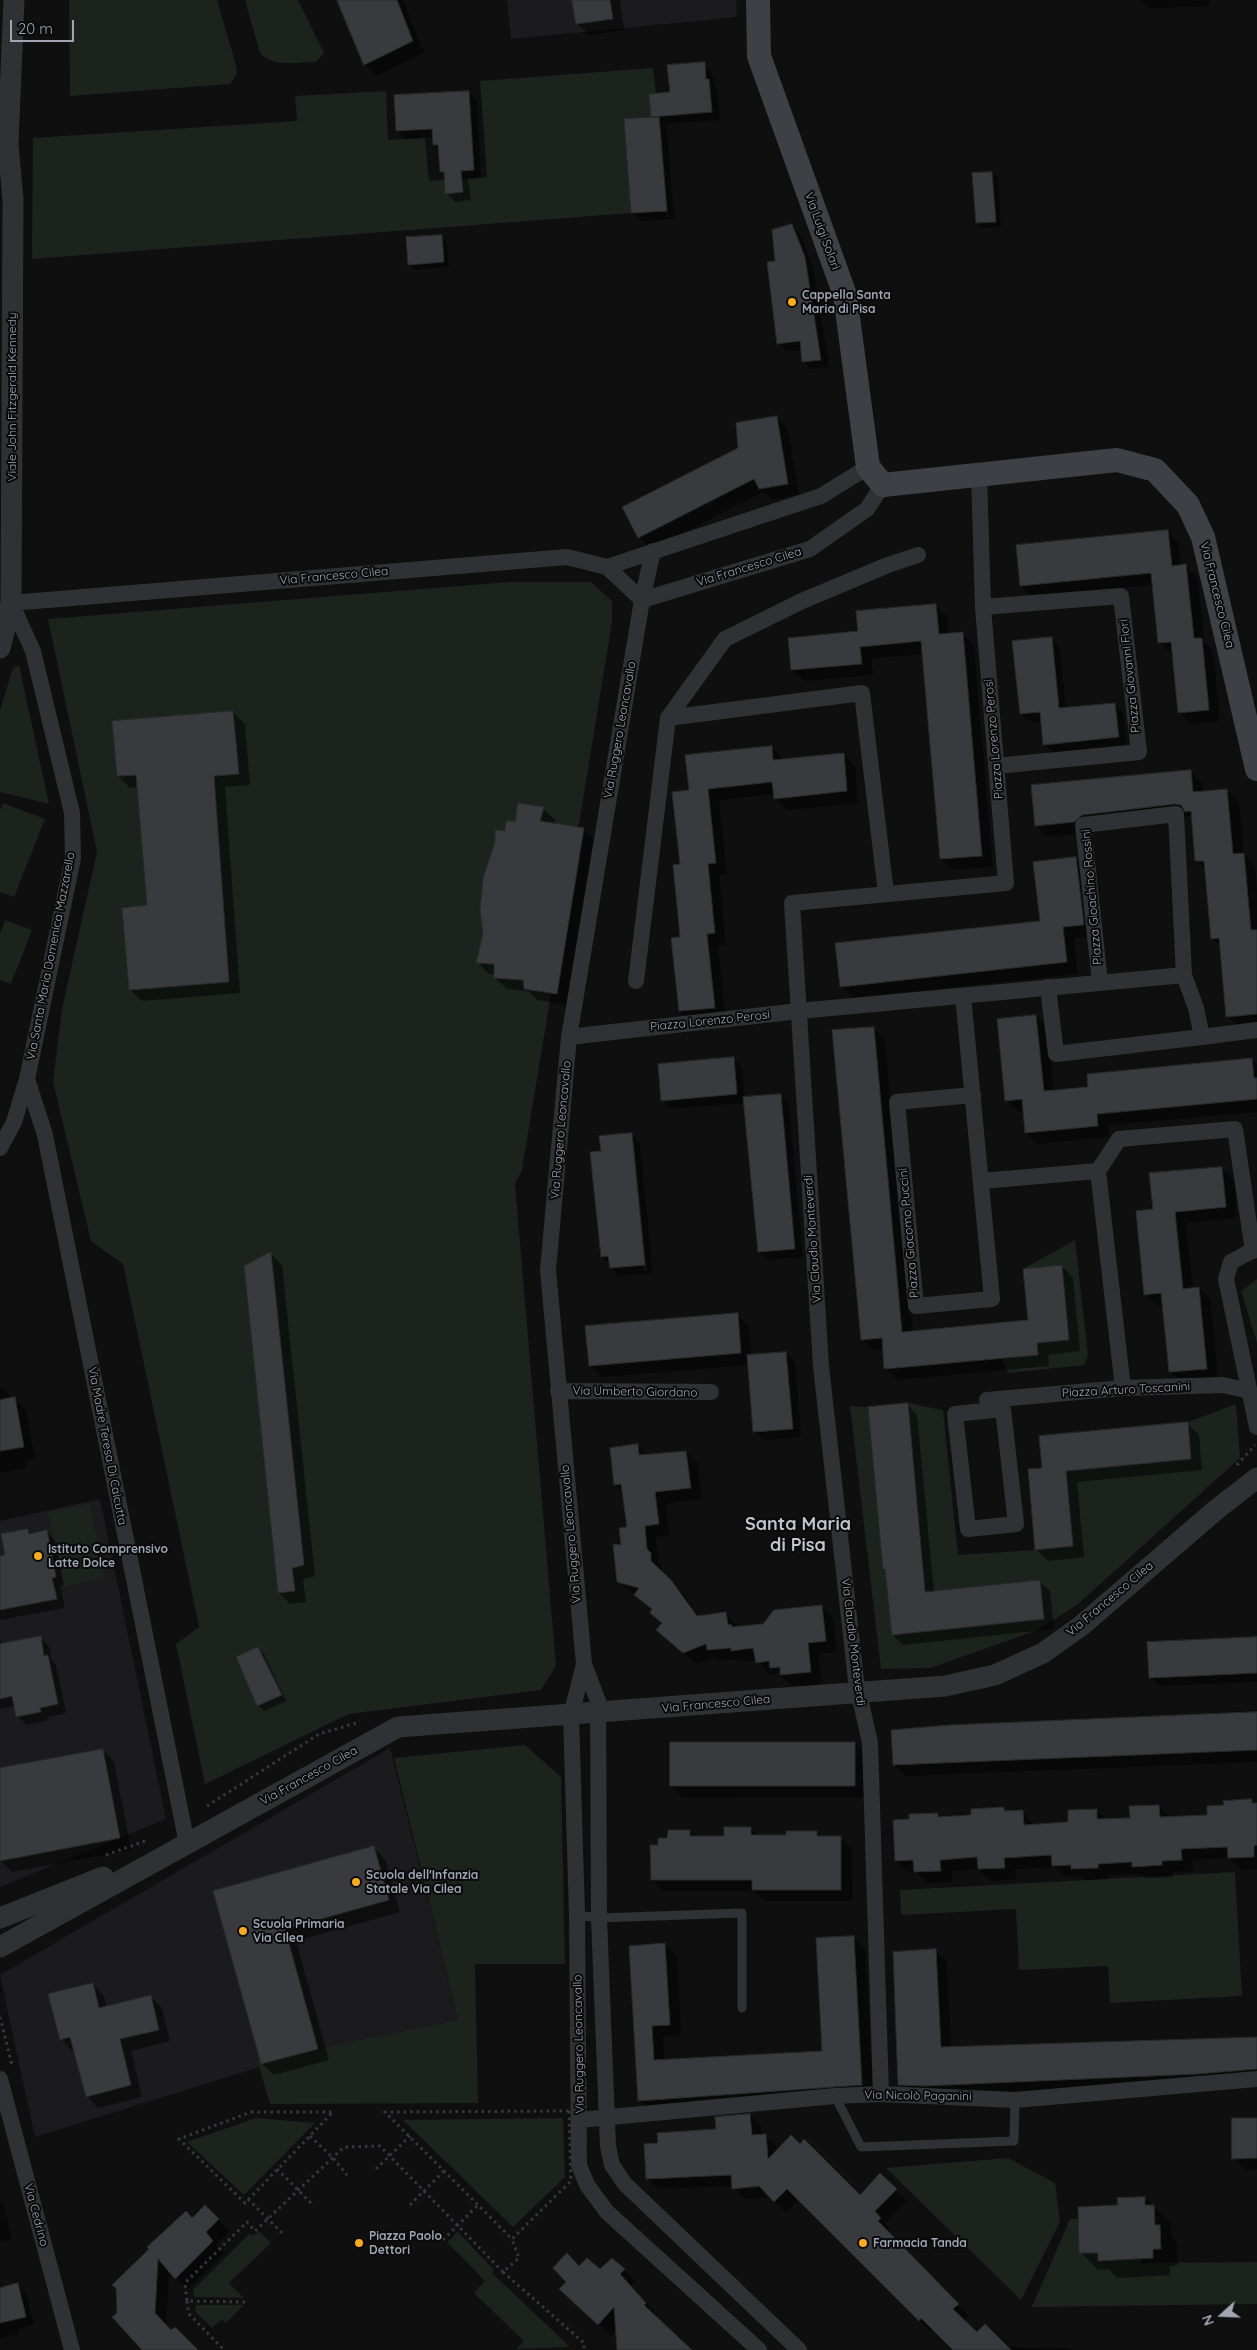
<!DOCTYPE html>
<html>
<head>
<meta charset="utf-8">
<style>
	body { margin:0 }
	#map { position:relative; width:1257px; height:2350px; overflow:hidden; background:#0f0f10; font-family:Quicksand,sans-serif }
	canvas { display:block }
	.north { position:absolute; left:1197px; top:2290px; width:50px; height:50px; -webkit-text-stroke:4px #0a0a0b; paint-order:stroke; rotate:250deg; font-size:14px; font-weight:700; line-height:20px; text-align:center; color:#9fa5b2 }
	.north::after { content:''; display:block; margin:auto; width:18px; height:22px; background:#9fa5b2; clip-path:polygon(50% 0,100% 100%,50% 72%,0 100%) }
	.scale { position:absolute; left:10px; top:20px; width:64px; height:22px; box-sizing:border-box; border:2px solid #9fa5b2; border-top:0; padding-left:6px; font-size:15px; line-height:18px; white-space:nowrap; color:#9fa5b2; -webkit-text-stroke:4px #0a0a0b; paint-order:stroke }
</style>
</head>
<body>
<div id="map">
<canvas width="1257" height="2350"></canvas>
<div class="north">N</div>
<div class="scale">20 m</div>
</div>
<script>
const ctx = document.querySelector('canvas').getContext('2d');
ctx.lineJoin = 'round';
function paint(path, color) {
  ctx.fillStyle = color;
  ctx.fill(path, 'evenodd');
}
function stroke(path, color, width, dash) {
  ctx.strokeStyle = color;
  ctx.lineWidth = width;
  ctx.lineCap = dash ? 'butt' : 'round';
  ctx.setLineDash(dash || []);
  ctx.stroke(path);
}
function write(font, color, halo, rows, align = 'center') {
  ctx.font = font + ' Quicksand,sans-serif';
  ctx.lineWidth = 4;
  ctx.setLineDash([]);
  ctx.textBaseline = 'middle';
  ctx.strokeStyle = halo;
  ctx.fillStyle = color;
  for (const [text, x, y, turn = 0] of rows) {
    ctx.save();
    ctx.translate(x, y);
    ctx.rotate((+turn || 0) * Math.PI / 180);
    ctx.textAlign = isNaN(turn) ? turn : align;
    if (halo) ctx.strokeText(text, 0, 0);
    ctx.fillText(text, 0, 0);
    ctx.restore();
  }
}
const built = new Path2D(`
	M507,0H736L737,17L511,39Z
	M100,1499L166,1819L0,1887V1521Z
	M390,1748L458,2020L256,2068L35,2137L0,1975Z`);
const green = new Path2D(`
	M69,0H217L236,65L237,74L230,84L70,96Z
	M245,0H297L299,2L324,53L316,62C297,62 274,68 260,53Z
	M653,68L659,117L625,119L631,213L32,259L33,138L297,121L295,96L386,91L388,140L425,138L429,181L487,177L480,81Z
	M509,582H591L612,601V623L522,1170L515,1184L556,1666L541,1690L349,1714L205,1784L176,1644L199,1627L123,1264L91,1241L53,1082L62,1009L97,852L48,619Z
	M19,665L49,804L0,792V710L13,668Z
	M3,803L45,819L14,897L0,892V811Z
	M5,920L32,930L11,984L0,980V933Z
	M1075,1240L1088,1356L1084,1365L1008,1373L1002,1358L1037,1343L1069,1340L1062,1265L1023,1269Z
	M1257,1279V1343L1241,1291Z
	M908,1403L943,1410L958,1555L1035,1550L1066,1471L1191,1459L1188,1422L1236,1404L1240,1458L1077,1605L1038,1630L930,1668L881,1669L850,1406L868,1407L883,1570L923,1566Z
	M90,1504L104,1578L63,1587L48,1512Z
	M525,1745L561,1777L565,1964H475L478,2103L270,2104L256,2056L308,2051L458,2020L394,1758Z
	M1235,1872L1242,1996L1110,2003L1108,1966L1019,1970L1016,1909L901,1915L900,1890Z
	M256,2118L315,2123L244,2195L187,2142Z
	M563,2118L565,2177L513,2227L403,2120Z
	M1008,2158L1055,2183L1060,2222L1021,2300L886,2168Z
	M1070,2219H1078L1080,2253H1098L1099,2261L1115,2260V2252L1141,2251L1142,2263L1257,2262V2304L1032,2307Z
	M259,2231L271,2243L229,2283L244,2298L194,2297L193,2290L250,2233L252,2236Z
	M458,2232L494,2270L492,2273L570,2347L516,2349L524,2341L474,2293L485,2281L447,2242Z
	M196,2305H244L226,2323L222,2319L212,2328L195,2311Z`);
const shadow = new Path2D(`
	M338,0H403L424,53L376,76L365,65Z
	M574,0H620L624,30L589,35L577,24Z
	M1140,0H1209V6L1148,8Z
	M704,64L712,72L714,85L717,88L720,120L665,124L667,126L674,219L641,221L633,213L654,118L652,116L671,93ZM659,125H661L668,217H666Z
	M469,92L477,101L481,178L468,179L471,200L455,202L447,194L446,177L441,171L440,151L434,145L433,137L406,139L397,130Z
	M992,173L998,178L1001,227L983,228L977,223Z
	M791,225L799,233L813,266L829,367L811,369L803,361L802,350L786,351L778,343L776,262Z
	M441,236L447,242L449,267L415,270L409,264Z
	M776,417L788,429L799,495L772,500L763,492L651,549L639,538L624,508L740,448Z
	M1167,531L1179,543L1181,566H1186L1198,577L1204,642L1213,651L1220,721L1191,724L1179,712L1173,654L1159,643L1153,585L1033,597L1021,586Z
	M936,605L947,617L949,635L962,633L974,645L993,867L953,870L941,859L924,654L871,658L873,675L804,681L792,670L859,633Z
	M1051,639L1060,647L1066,709L1115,704L1123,713L1127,746L1053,753L1044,744L1042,721L1030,722L1021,714Z
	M233,712L245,724L250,785L225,787L240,993L142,1001L130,990L148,906L138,787L130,788L118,776Z
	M772,747L783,759L843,754L855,766L858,803L787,810L775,798V794L719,800L727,874L719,875L726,945L718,946L726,1019L691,1022L680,1011L681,865L690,791Z
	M1190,772L1202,783L1203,792L1227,790L1239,802L1244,855L1255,866L1257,890V1026L1239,1028L1228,1016L1221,947L1212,938L1206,870L1197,861L1192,816L1094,826L1086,833L1047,837L1036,825Z
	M543,808L555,820L554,825L584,830L595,841L568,1005L537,1000L528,991L507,989L495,978V974H489L477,962L506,832L516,823Z
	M1076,859L1088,870L1095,936L1074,939L1078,974L853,998L841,986L1041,922Z
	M1036,1017L1048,1028L1054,1091L1090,1088L1252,1060L1257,1065V1112L1108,1125L1109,1137L1037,1144L1026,1132L1024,1111L1018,1112L1006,1100Z
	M874,1028L885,1040L913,1332L1029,1321L1062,1266L1073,1278L1080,1351L1048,1355L1049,1366L897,1380L886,1368L884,1350L874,1351L862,1339Z
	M733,1059L742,1067L745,1098L780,1095L789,1104L803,1257L768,1260L759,1252L745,1103L671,1109L662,1100Z
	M631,1134L640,1143L653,1273L619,1276L602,1256V1152ZM631,1142H634L647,1271H644Z
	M1222,1168L1234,1180L1237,1218L1186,1223L1193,1289L1199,1288L1211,1300L1218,1380L1182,1383L1170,1372L1164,1305L1157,1306L1145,1294L1154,1210Z
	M270,1253L282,1265L315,1576L303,1579L306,1602L290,1604L279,1593Z
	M737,1314L749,1326L751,1356L786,1353L795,1362L801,1437L763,1440L755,1432L749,1365L602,1377L590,1365Z
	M0,1387L26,1410L35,1459L25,1460L27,1468L0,1473Z
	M907,1404L917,1415L934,1592L1039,1581L1050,1591L1054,1629L903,1645L893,1635L886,1571L884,1569Z
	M1187,1423L1199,1435L1202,1470L1077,1482L1084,1557L1048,1561L1036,1549L1044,1469Z
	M638,1446L648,1456L686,1452L698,1464L702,1499L666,1504L670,1536L656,1537L658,1562L662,1566V1573L683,1593L699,1617L726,1614L738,1627L764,1625L821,1606L833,1618L837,1652L819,1654L822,1684L793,1686L777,1673L769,1674L757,1660L744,1662L741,1659L720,1661L715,1657L696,1664L658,1630L663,1624L651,1612L653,1610L619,1581L623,1546L628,1528L623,1492L615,1484Z
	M28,1530L32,1534L46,1531L55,1540L64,1585L60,1586L65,1608L0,1620V1557L7,1556Z
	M0,1636L2,1645L40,1638L49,1646L52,1661L56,1665L66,1713L48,1717L49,1720L26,1725L18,1716L15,1706L0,1709Z
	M1257,1638V1682L1159,1686L1151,1677Z
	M258,1648L264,1654L286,1701L264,1711L258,1705Z
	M1257,1710V1762L906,1776L894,1765L1064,1722Z
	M855,1743L867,1754V1797L683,1798L671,1786Z
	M103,1750L114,1762L131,1850L12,1872L0,1860V1769Z
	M1251,1801L1257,1804V1869L1241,1870L1230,1858L1193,1860V1871L1173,1872V1877L1145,1878L1141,1874L1109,1875V1879L1084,1880L1081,1876L1065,1877L1055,1867L1015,1869L1016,1879L991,1881L979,1869L951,1871L952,1882L927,1883L916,1872L908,1873L896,1861L911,1820L938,1814L941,1818L973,1816L1003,1809L1007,1812H1023L1034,1826L1070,1824L1096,1810L1107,1820L1131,1819L1159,1806L1170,1818L1208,1816Z
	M750,1829L758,1836H787L817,1832L822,1837H840L852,1849L853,1901H765L754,1891H663L652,1880L659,1846L669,1839L690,1831L696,1837H726Z
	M374,1848L385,1859L400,1912L296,1941L329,2060L274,2075L262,2064L214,1892Z
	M853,1937L865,1949L873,2096L650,2112L639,2101L665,1945L677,1956L681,2036L663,2037L665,2060L824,2052Z
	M935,1950L947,1962L951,2048L1257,2038V2081L1209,2085L911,2096L899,2084Z
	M93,1984L104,1996L107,2007L150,1996L162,2008L170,2041L131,2051L142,2097L98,2108L87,2096L75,2050L72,2051L61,2039Z
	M750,2115L761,2126V2136L765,2135L776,2146L777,2151L860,2196L880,2175L907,2201L885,2223L891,2230L888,2233L969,2316L963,2321L977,2334L1009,2350H954L933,2328L930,2331L799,2199L786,2212L771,2197L744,2199L733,2186L658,2189L647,2178L659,2144L717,2130ZM765,2185V2187L741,2189V2187Z
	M1257,2119V2169L1245,2170L1234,2158Z
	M1145,2198L1171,2223L1172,2238L1177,2243L1178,2265L1170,2266V2275L1117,2278L1109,2269L1098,2270L1081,2252L1119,2206Z
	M0,2202L4,2206L12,2239L0,2242Z
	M217,2218L230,2232L216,2245L224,2253L187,2289L169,2270L166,2326L196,2350H144L118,2313L117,2289L192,2219Z
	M612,2259L636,2282L630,2287L657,2315L655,2317L690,2350H618L617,2329L611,2336L573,2300L579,2267L600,2271Z
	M0,2285L4,2288L17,2285L26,2293L34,2325L18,2329L19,2333L0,2339Z
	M1011,2347L1066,2348L1074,2350H1011Z`);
const building = new Path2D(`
	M337,0H397L413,41L364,65Z
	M572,0H610L613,19L576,24Z
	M705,62L706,79H709L712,112L651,117L649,94L670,92L667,65Z
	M469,91L474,170L461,171L463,192L445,194L444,172H440L438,145H433L432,129L396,131L394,95Z
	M659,117L667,211L631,213L624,119Z
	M992,172L996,222L976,223L972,173Z
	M792,224L805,257L821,360L802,362L800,341L777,344L767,262L775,261L772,230Z
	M442,235L444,262L408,265L406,237Z
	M777,416L788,484L759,489L754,479L638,538L622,507L738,448L736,423Z
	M1168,530L1172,566L1186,564L1194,638H1202L1209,710L1178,713L1171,642L1158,643L1151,573L1020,586L1016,545Z
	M936,604L939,634L963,632L982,856L940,859L921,641L860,647L862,664L791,670L788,638L858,631L856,611Z
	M1052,637L1059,708L1115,703L1119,737L1043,745L1040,712L1020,714L1012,641Z
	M233,711L239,774L214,776L229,982L129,990L122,908L147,905L136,775L117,776L112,721Z
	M772,746L773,760L844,753L847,791L774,799L772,782L708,789L716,863L708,864L715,933L707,934L715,1008L679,1011L671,938L680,937L673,865L680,864L672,792L689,790L685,755Z
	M1191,770L1193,792L1227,789L1233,854L1244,853L1251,930H1257V1014L1226,1017L1219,938L1211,939L1204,861H1195L1191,811L1185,812L1181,805L1175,804L1082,815L1074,822L1035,826L1031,785Z
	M518,803L544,807L540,821L584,828L557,994L524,989L523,980L494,978V964L476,963L483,934L480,911L483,878L495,842V830L505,831L506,821H515Z
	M1076,857L1084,925L1063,927L1067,962L840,987L835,943L1040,921L1033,862Z
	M1036,1015L1044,1091L1088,1087L1087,1074L1252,1058L1254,1078H1257V1099L1097,1114L1098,1126L1025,1133L1022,1099L1005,1101L997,1019Z
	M874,1027L902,1332L1028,1320L1023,1269L1062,1265L1069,1340L1037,1343L1038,1355L884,1369L882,1338L861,1340L832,1030Z
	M734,1057L737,1094L661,1101L658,1064Z
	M781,1094L795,1249L758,1252L743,1097Z
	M632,1133L645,1265L610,1268L608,1256L601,1257L590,1152L601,1151L599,1136Z
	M1222,1167L1226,1207L1175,1212L1183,1289L1199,1287L1207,1369L1169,1372L1161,1293L1144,1295L1136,1211L1153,1209L1149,1173Z
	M271,1252L304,1565L292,1568L295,1591L278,1593L244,1266Z
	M738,1313L741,1353L589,1366L585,1326Z
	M786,1352L793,1429L753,1432L747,1355Z
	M15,1397L24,1447L0,1451V1400Z
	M908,1403L925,1592L1040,1580L1044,1619L892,1635L885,1569L883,1570L868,1407Z
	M1188,1422L1191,1459L1066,1471L1073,1546L1035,1550L1028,1469L1042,1468L1039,1436Z
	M638,1444L639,1455L686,1451L691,1488L655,1492L659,1524L645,1526L647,1549L651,1553V1561L671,1580L697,1616L726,1612L728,1625L731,1624L732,1627L763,1624L774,1610L822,1605L826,1641L808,1643L811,1672L780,1675V1667L770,1668L769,1661L756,1663L753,1648L731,1651V1648L707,1650L706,1644L683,1653L656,1630L662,1623L650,1613L652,1609L634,1595L639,1588L617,1582L613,1544L621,1545L619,1528L627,1527L621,1484L614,1485L610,1448Z
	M28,1529L29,1534L47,1530L56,1577L52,1578L57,1599L0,1610V1556L5,1555L1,1534Z
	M41,1636L44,1656L48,1655L58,1704L40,1708L41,1712L16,1717L12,1696L0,1699V1644Z
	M1257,1637V1673L1149,1678L1147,1642Z
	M258,1647L282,1695L257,1706L236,1657Z
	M1257,1712V1750L893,1765L891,1730L950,1725Z
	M670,1742H855V1786H670Z
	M103,1749L120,1838L0,1861V1768Z
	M1252,1799V1803H1257V1845L1254,1846V1857L1228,1858L1227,1847L1181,1849L1182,1860L1162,1861V1865L1132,1867V1862L1098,1864V1868L1071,1869V1865L1052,1866L1051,1855L1004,1858L1005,1868L978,1869L977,1857L940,1860L941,1871L914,1872L913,1860L895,1861L893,1820L909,1819V1814L938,1813V1817L971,1815V1809L1004,1807V1811L1023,1810L1024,1825L1068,1822V1810L1097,1809V1819L1130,1818L1129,1806L1159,1805L1160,1817L1207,1815V1806L1224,1805L1223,1801Z
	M724,1827H751V1835H786V1831H817V1836H841V1890H752V1880H651L650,1845H658V1838H667L668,1830H690V1836H724Z
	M374,1846L389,1900L285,1929L318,2049L261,2064L213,1891Z
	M854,1936L862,2085L638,2101L629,1946L665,1943L670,2025L652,2026L654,2060L822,2051L816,1938Z
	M936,1949L941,2047L1257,2037V2069L1197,2074L925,2086L898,2085L893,1952Z
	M93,1983L99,2008L151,1995L159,2030L120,2039L131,2085L86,2097L70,2037L60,2040L48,1994Z
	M750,2114L752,2135L766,2134L768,2159L791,2135L800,2144L804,2139L860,2195L880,2173L897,2189L875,2211L881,2218L878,2221L959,2304L953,2309L977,2332L985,2324L1011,2350H953L921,2318L919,2321L787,2189L774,2202L759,2186L732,2189L731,2175L646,2179L644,2144L658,2143L657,2133L716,2129L715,2117Z
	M1232,2118H1257V2158L1232,2159Z
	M1145,2197V2205H1154L1155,2225H1160L1161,2249H1153V2258L1098,2261V2253H1079L1078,2207L1118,2205L1117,2198Z
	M205,2205L219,2219L206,2232L213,2241L175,2279L158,2259L155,2313L171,2330L175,2327L198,2350H142L112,2317L117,2313L116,2288L112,2285L149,2249L147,2247L186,2211L192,2218Z
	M567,2253L579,2266L587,2258L600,2269L612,2258L625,2269L620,2274L646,2303L644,2305L692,2350H617L614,2307L598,2325L559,2289L566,2282L553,2268Z
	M18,2283L26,2317L0,2323V2288Z`);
const path = new Path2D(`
	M1237,1465L1255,1445
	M207,1806L319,1734L360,1722
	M106,1855L145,1841
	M0,2017L12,2065
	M569,2111L571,2181L512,2239L385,2112Z
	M251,2112H333L245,2203L179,2139Z
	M310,2136L333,2158L347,2175
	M277,2169L314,2206
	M376,2169L410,2136
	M248,2199L284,2235
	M410,2205L444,2171
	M443,2240L478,2205
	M503,2272L584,2343V2350
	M187,2301L189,2314L224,2350
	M245,2302L187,2301L185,2283L247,2222L255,2231L344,2147L380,2146L503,2272L519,2258L512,2239`);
const service = new Path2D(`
	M577,1915L599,1918L742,1913V2008
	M835,2096L861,2147L1014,2141L1015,2100`);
const minor = new Path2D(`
	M653,551L642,600L569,1037L548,1270L584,1664L571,1715L577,1915L579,2165L587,2185L607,2212L759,2350
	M607,567L642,600
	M642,600L810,549L867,509L883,485
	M983,607L1121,596L1139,752L996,766
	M668,718L862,693L886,893
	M636,981L668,718L725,639L802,601L888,565L918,555
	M1100,982L1083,825L1176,814L1184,975
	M1048,987L1056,1054L1202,1037
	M963,996L992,1299L916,1306L897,1102L973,1095
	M569,1037L799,1011L1184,975L1196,1008L1202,1037L1257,1030
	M27,1079L45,1135L187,1844
	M0,1148L14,1122L27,1079L73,858L72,813L33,651L11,603L567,557L607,567L821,496L868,467
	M1098,1171L1119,1139L1235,1129L1253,1251
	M1098,1171L1123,1388
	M981,1181L1098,1171
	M1257,1248L1231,1262L1226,1279L1257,1427
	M558,1391L711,1392
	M987,1400L1123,1388L1223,1385L1249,1391
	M1003,1409L1016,1524L968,1529L955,1414Z
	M584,1664L598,1701L599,1918L608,2146L612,2165L625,2184L799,2350
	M0,2079L72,2350
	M881,2094L870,1743L856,1680L821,1366L792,903L1006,883L983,607L979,473
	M579,2120L835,2096L881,2094L1015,2100L1257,2079`);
const tertiary = new Path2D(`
	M0,648L11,603L13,200L8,144L14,0
	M0,1918L103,1877
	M0,1947L398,1727L945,1686L995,1675L1043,1653L1081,1626L1217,1509L1257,1478`);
const secondary = new Path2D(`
	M758,0L759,56L845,295L868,467L883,485L1117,460L1155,470L1188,505L1203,537L1257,769`);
const markers = [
	[792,302,5,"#f7ab20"],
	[38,1556,5,"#f7ab20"],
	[356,1882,5,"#f7ab20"],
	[243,1931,5,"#f7ab20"],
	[359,2243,5,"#f7ab20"],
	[863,2243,5,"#f7ab20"]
];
const streetNames = [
	["Via Luigi Solari",822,231,70],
	["Viale John Fitzgerald Kennedy",12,397,-90],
	["Via Francesco Cilea",749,567,-17],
	["Via Francesco Cilea",334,576,-5],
	["Via Francesco Cilea",1217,595,76],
	["Piazza Giovanni Fiori",1130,676,-96],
	["Via Ruggero Leoncavallo",620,730,-80],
	["Piazza Lorenzo Perosi",994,739,-95],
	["Piazza Gioachino Rossini",1092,897,-95],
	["Via Santa Maria Domenica Mazzarello",51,956,-79],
	["Piazza Lorenzo Perosi",710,1021,-6],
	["Via Ruggero Leoncavallo",561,1130,-85],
	["Piazza Giacomo Puccini",909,1233,-95],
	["Via Claudio Monteverdi",813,1239,-94],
	["Piazza Arturo Toscanini",1126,1390,-3],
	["Via Umberto Giordano",635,1392,1],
	["Via Madre Teresa Di Calcutta",107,1446,79],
	["Via Ruggero Leoncavallo",571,1534,-95],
	["Via Francesco Cilea",1110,1599,-40],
	["Via Claudio Monteverdi",853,1642,83],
	["Via Francesco Cilea",716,1704,-5],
	["Via Francesco Cilea",309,1776,-29],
	["Via Ruggero Leoncavallo",579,2044,-91],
	["Via Nicolò Paganini",918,2096,1],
	["Via Cedrino",36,2215,75]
];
const poiNames = [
	["Cappella Santa",802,295],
	["Maria di Pisa",802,309],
	["Istituto Comprensivo",48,1549],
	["Latte Dolce",48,1563],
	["Scuola dell'Infanzia",366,1875],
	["Statale Via Cilea",366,1889],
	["Scuola Primaria",253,1924],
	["Via CIlea",253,1938],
	["Piazza Paolo",369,2236],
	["Dettori",369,2250],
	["Farmacia Tanda",873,2243]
];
const districtNames = [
	["Santa Maria",798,1525],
	["di Pisa",798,1546]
];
paint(built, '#1b1b1d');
paint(green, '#1b231c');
paint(shadow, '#0007');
paint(building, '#383a3e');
stroke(building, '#29292c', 1);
stroke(path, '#36383c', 3, [2.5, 4]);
stroke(service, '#303135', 9);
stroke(minor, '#303135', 16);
stroke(tertiary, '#303135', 21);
stroke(secondary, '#3e4045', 24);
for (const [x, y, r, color] of markers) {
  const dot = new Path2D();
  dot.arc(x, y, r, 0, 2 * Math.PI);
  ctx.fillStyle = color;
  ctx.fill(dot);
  stroke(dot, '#0a0a0b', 2);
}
write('12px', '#9fa5b2', '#0a0a0b', streetNames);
write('bold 12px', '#9fa5b2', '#0a0a0b', poiNames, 'left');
write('bold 18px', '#c0c4ce', '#0a0a0b', districtNames);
</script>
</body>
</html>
